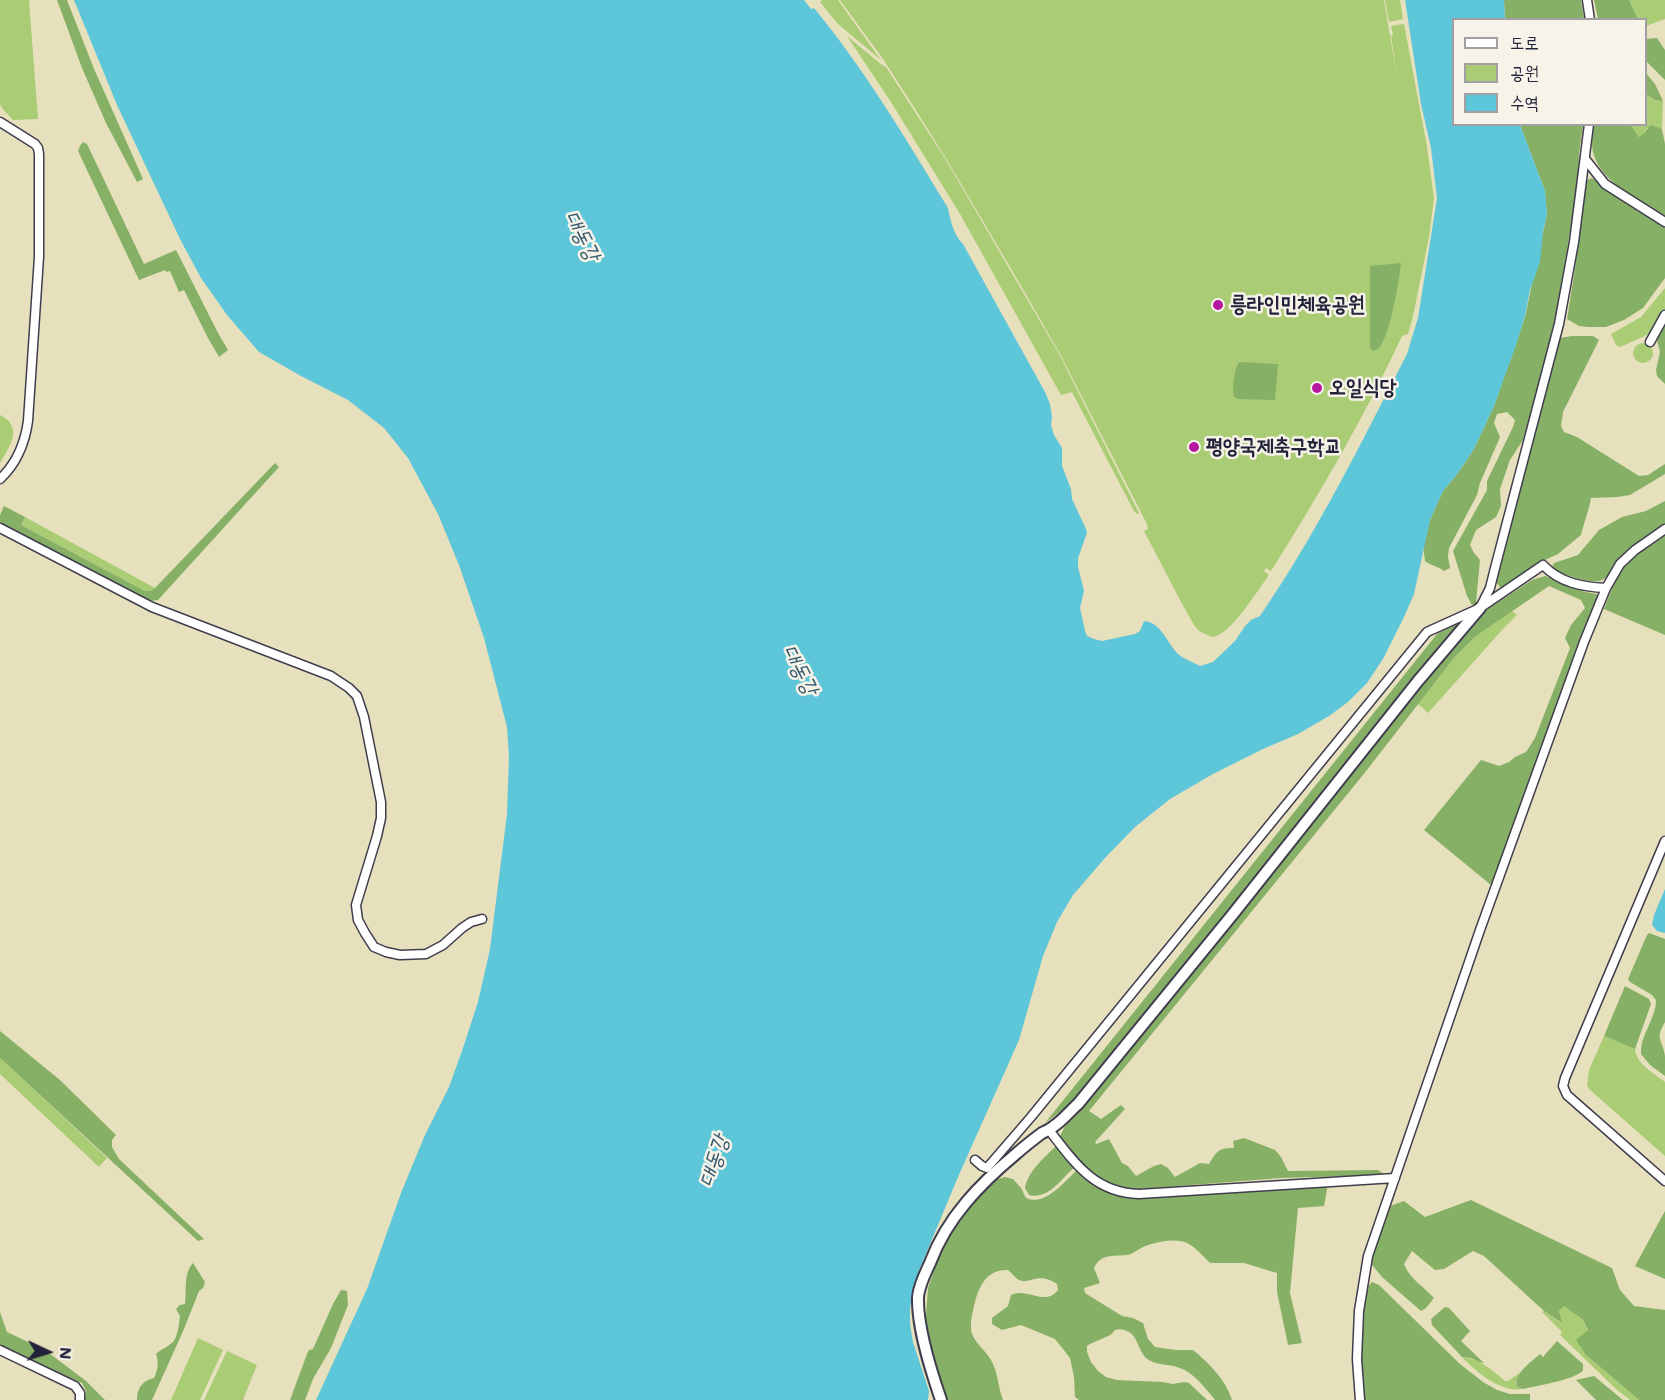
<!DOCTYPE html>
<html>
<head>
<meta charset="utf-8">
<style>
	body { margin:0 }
	#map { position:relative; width:1665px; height:1400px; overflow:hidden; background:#e7e0bd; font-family:Mali,"Poor Story",sans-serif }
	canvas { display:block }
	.legend { position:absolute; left:1452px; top:18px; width:195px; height:108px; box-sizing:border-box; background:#f7f3e8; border:2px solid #a29fa3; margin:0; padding:8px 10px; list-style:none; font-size:18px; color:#22223b }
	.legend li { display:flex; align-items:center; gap:12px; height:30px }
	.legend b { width:30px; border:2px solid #a29fa3 }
	.north { position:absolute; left:18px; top:1322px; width:60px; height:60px; -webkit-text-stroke:4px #f7f3e8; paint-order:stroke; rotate:94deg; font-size:16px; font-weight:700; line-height:24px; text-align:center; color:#22223b }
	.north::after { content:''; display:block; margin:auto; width:21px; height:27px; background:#22223b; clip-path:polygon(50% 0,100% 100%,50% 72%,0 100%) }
</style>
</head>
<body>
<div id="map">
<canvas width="1665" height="1400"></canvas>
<ul class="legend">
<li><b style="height:8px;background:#fff"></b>도로</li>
<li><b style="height:16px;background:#a9cc75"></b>공원</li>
<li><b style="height:16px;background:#5dc6d9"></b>수역</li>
</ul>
<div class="north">N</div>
</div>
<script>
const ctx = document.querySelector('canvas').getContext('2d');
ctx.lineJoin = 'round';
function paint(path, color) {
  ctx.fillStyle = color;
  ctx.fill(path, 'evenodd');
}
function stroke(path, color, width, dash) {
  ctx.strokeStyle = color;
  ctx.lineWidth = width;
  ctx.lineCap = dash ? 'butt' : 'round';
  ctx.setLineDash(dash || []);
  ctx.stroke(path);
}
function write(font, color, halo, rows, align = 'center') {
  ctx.font = font + ' Mali,"Poor Story",sans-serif';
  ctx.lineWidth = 5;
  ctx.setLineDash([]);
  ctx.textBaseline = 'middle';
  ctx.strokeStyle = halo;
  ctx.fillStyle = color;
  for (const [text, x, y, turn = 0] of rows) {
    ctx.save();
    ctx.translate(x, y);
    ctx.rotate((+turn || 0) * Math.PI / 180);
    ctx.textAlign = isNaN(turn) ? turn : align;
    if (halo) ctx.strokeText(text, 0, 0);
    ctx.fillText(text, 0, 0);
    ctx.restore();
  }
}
const green = new Path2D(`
	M0,0H29L38,119L13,120L2,108L0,104Z
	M822,0H838L881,60L838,24L820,2Z
	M840,0H1384L1397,77L1391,35H1393L1391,26L1404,24L1427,147L1434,198L1429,237L1413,316L1408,334L1402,336C1364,418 1319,495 1271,571L1266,568L1264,571L1269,575C1257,591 1231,635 1212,637L1199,631L1194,625L1180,600L1144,531L1148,529L1147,524L1060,354L1020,284L947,160L912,104L883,59Z
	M1385,0H1400L1403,19L1389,22Z
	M1629,0H1665V19L1646,26V20L1638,19Z
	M847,36L882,65L886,67L946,160L1059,354L1139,513L1137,514L1134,511L1072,392L1061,395L960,214L891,102Z
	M1646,94L1655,100L1663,101L1662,129L1647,128L1643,135L1639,137L1631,125L1646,124Z
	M1665,288V309L1653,330L1645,336L1620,347L1616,345L1611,334L1641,317Z
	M1633 353a10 10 0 1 1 20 0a10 10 0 1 1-20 0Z
	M0,415C24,427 10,446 0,463Z
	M25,517L155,588L150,591H145L21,525Z
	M1512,611L1517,615L1502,630L1428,713L1418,704L1454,658L1476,636Z
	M1604,1036L1635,1049C1636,1064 1654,1073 1665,1082V1156L1589,1089L1587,1085L1589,1070Z
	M0,1058L107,1158L99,1167L0,1074Z
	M1564,1306C1590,1325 1589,1323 1586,1355L1639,1400H1630L1617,1390L1560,1335L1562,1332L1542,1312L1544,1311L1561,1323L1559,1311Z
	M198,1338L223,1350L200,1400H171Z
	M227,1351L257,1365L243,1400H204Z
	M1462,1357C1480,1359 1491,1369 1505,1381H1508L1521,1372L1516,1383L1517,1387L1523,1389C1501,1393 1476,1372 1462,1357Z`);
const forest = new Path2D(`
	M57,0H67L94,69L143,179L137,182L106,123L82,68Z
	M1504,0H1581L1584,19H1505Z
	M1594,0H1629L1638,19H1598Z
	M1657,38L1665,50V80L1646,61V39Z
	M1646,73L1655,84L1663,101L1655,100L1646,94Z
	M1520,125H1583L1579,153L1578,181L1555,324L1523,440L1510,460L1500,489L1501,506L1496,517L1476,530L1470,545L1474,553L1480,560L1476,603L1472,605L1467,596L1453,551L1487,490V481L1513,427L1515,420L1507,412L1497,414L1494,423L1500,437L1480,483L1477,495L1449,548L1448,557L1450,568L1444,571C1438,566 1431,566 1425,561L1423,546L1430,520L1443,491L1458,473L1474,449L1494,406L1525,317L1547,214L1545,191Z
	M1594,125H1631L1639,137C1645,134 1646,129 1651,125L1662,129L1665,144V216C1640,200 1601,184 1593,152C1591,143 1593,134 1594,125Z
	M83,142L87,144L144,264L176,250L218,333L228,350L219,357L209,340L184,290L179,292L170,271L166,272L165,270L139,280L78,151L80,146Z
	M1592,178L1665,227V278L1643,308L1624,320L1606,327H1588L1579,326L1567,319L1575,269L1581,212L1587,180Z
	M1401,263C1399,282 1391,329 1381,345C1379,349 1378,349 1374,351L1370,348V266Z
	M1665,323V384L1657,376L1656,370L1660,352L1657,340Z
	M1572,336H1593L1599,340L1563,412L1561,426L1564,432L1577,437L1639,476L1648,475L1665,464V474L1630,495L1617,497L1591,498C1589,511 1584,522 1581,535L1558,554L1543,561L1505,588H1501L1496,582L1497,576L1558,344L1560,338Z
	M1239,362L1278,364L1275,400L1238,399L1234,397C1232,387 1234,370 1239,362Z
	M275,463L279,467L158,600L151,601L145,598L0,523V515L4,506L25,517L21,525L145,591H150L155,588Z
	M1665,501V524C1648,535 1630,545 1617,561C1612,568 1609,579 1599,581C1586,583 1566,575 1554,570L1552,567L1554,563L1578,555L1599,530L1622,517L1646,511Z
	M1665,533V635L1604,609C1612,588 1620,567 1637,552C1645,545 1656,539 1665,533Z
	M1545,576L1585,592L1597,594V597L1549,733L1491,885L1424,830L1481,760L1499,766L1509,762L1515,757L1526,752L1535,738L1570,648L1565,638L1571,625L1585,608L1581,600L1549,586L1476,636L1454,658L1363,775L1089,1111L1101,1119L1121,1105L1125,1109L1095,1142L1096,1144L1109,1139L1122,1163L1128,1166L1136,1176L1154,1166L1161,1164L1168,1168L1175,1177L1200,1163L1209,1164C1217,1151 1218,1148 1234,1148L1233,1141L1244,1138L1275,1150L1281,1157L1288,1171L1378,1170L1385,1175L1281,1178L1127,1190L1100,1180L1084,1166L1059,1138L1065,1126L1421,682L1483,612L1532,580Z
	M1461,621L1463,623L1076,1100L1045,1123L1437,634Z
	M1649,933L1665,939V1022C1654,1040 1663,1040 1665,1056C1665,1062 1665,1070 1665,1076L1650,1065L1641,1054C1640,1035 1656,1019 1656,1000L1652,995L1630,982L1628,979L1647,935Z
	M1625,986L1649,999L1651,1004L1635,1049L1604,1036Z
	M0,1031L60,1080L116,1135L112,1140V1147L119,1159L204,1239L198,1241L0,1058Z
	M1057,1145L1076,1166C1062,1177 1050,1200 1029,1195L1025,1188C1028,1171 1045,1157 1057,1145Z
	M1078,1169L1108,1192L1328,1184L1324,1206L1298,1208L1290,1293L1302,1343L1288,1345L1277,1292V1273L1244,1263H1210C1204,1257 1196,1248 1189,1244C1176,1237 1156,1242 1143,1247C1139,1249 1135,1252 1131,1254C1117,1258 1102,1251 1094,1268L1100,1283L1084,1288L1085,1293L1122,1316L1133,1318L1143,1323L1148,1339L1155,1347L1176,1350H1193C1209,1363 1226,1380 1232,1400H1215C1204,1387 1194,1372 1177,1367C1167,1364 1154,1365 1146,1358C1137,1349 1138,1333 1124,1330C1121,1329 1118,1329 1115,1330C1113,1332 1111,1335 1108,1336C1101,1340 1094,1341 1087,1346V1352L1091,1362L1098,1371L1106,1377L1117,1380L1163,1382L1173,1384L1184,1382L1189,1383L1207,1400H1079L1075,1397L1074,1377L1070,1358L1055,1339L1021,1325L1002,1330L992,1324V1318L1008,1306L1011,1295C1027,1287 1045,1307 1058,1290L1057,1284C1038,1271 1029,1285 1019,1280C1015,1278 1012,1273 1008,1270C984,1269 977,1291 973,1311C971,1318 970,1326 972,1334C976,1344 986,1351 991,1360C998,1372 998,1387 1003,1400H946L936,1374L925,1328L928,1288L941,1251L960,1217L992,1181L1005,1177L1013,1179L1021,1188L1026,1198C1045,1207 1065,1181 1078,1169Z
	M1471,1200L1612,1268L1620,1290L1634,1306L1665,1310V1400H1639L1586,1355L1576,1340L1588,1330L1583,1320L1564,1306L1559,1311L1562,1323L1544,1311L1484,1256L1473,1251L1444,1269L1435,1270L1412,1251L1404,1264C1409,1278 1424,1287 1434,1298L1426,1308L1421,1311L1382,1277L1372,1265L1373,1253L1390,1206L1404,1201L1425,1217Z
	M1665,1211V1279L1635,1266Z
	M193,1263L205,1282L203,1288L199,1291L184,1329L152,1400H137C137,1388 142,1381 154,1378C158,1370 159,1362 156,1354C161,1349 168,1347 173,1342C178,1336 179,1323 180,1316L176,1309L180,1305L185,1304C187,1290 183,1274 193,1263Z
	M1372,1282L1379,1285L1460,1364L1483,1382L1497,1390L1510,1394H1530V1400H1364C1362,1377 1355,1297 1372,1282Z
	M341,1290L347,1291L348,1305L331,1348L313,1379L305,1400H290L307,1354L309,1350L313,1349L333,1304Z
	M1445,1307L1449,1308L1470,1331L1461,1341L1484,1363L1479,1362L1471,1358L1462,1357L1432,1325L1431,1319Z
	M0,1312L7,1332L45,1350L86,1381L105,1400H85L86,1391L82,1383L0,1345Z
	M1557,1341L1583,1364V1371C1570,1381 1539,1385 1523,1389L1517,1387C1514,1373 1530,1363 1540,1354L1543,1357Z
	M1594,1376L1623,1400H1596L1576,1380Z`);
const water = new Path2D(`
	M74,0H804L811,9L814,8C865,70 906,139 948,208C950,219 954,236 963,244L1045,392L1050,404L1052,417L1051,425L1054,435L1062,448V466L1071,489L1072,499L1086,529L1087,533L1078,558V567L1084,591L1080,608L1085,631L1087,636L1094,639L1102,641L1135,634L1140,631L1144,621C1161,622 1167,643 1178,654C1184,659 1193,662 1200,666L1213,662L1235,641L1245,626L1251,620L1260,616C1317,533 1361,443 1407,354L1418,318L1437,198L1431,148L1421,104L1405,0H1504L1505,19L1454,20V124L1520,125L1545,191L1547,214L1543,232L1540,262L1530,290L1525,316L1515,348L1494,406L1474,449L1458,473L1443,491L1430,520L1414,594L1404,617L1383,659L1367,683L1348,702L1329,716L1298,734L1263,749L1213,774L1170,799L1135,827L1105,858L1073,895L1057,922L1043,956L1019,1040L958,1177L920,1268L914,1286L910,1308V1324L913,1342L929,1391L928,1400H316L367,1289L401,1193L425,1135L449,1087L463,1048L478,1002L490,949L507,814L509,757L507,727L484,638L459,565L438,514L408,458L384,428L348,400L301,376L259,352L227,315L201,278L181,241L117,105Z
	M1665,889V933L1657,931L1652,925L1654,915Z`);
const minor = new Path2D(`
	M1587,0L1590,20
	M0,122L35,144L38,148L39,154V257L28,421C25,443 16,464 0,479
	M1586,160L1605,184L1665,222
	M1650,342L1665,315
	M0,528L152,607L331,676L349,688L357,696L364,717L381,802V818L377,836L356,905L358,920L365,933L374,947L386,952L400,955L426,954L443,945L462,928L471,922L482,919
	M1480,608L1490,588L1495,568L1559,324L1574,242L1589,124
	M1665,841L1565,1078L1563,1086L1567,1095L1665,1181
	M1049,1130C1074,1162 1094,1193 1139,1194L1395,1178
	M975,1160L982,1166L987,1168L1031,1117L1427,632L1480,608L1543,565C1560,583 1583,587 1606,588
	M0,1350L75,1386L80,1393V1400
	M1360,1400L1357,1359L1359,1311L1368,1256L1480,930L1584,642L1606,588L1620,564L1635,550L1665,529`);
const tertiary = new Path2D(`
	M941,1400C931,1371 917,1328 918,1297C919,1285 925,1274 930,1263C947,1217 981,1183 1017,1153C1025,1146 1034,1139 1042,1133C1046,1131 1051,1129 1054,1126C1063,1120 1070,1111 1078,1104L1233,914L1418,681L1480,608`);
const markers = [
	[1218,305,6,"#b5179e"],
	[1317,388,6,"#b5179e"],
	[1194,447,6,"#b5179e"]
];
const poiNames = [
	["릉라인민체육공원",1230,305],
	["오일식당",1329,388],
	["평양국제축구학교",1206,447]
];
const waterNames = [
	["대동강",582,236,63],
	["대동강",800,670,63],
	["대동강",714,1161,-72]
];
paint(green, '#a9cc75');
paint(forest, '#86b066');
paint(water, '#5dc6d9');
stroke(minor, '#403e4e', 11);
stroke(tertiary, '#403e4e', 14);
stroke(minor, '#fff', 8);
stroke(tertiary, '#fff', 10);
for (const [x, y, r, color] of markers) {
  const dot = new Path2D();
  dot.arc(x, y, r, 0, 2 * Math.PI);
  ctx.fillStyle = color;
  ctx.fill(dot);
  stroke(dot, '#f7f3e8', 2);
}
write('bold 21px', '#22223b', '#f7f3e8', poiNames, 'left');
write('italic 22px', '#375b72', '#f7f3e8', waterNames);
</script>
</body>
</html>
